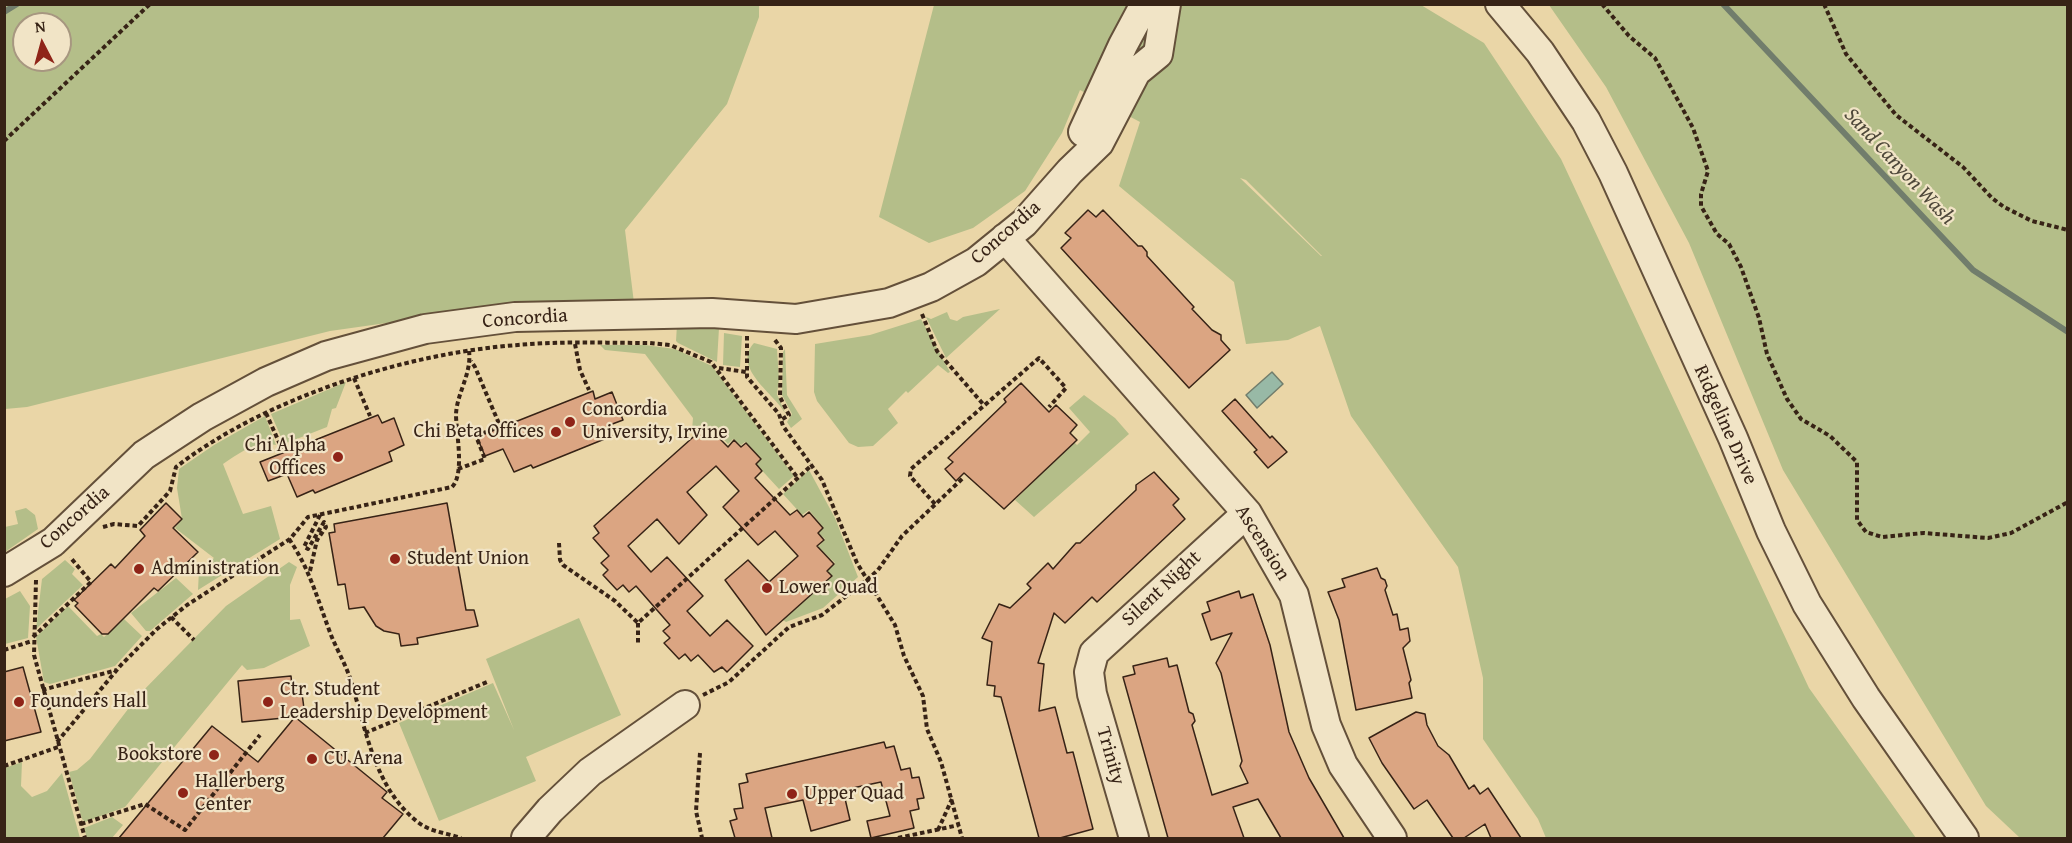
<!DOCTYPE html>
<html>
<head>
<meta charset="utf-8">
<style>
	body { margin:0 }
	#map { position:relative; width:2072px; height:843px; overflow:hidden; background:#ead6a7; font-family:"Gentium Book Plus",serif }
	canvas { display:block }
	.frame { position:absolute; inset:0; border:6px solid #372316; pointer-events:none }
	.north { position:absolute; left:12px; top:12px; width:60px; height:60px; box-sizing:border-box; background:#f1e4c6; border:2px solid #a79780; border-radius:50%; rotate:354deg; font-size:16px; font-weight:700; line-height:24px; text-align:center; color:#372316 }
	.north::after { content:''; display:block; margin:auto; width:21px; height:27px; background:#8f2418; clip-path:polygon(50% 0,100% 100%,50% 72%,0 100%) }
</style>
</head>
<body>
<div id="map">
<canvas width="2072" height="843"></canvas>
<div class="frame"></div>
<div class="north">N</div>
</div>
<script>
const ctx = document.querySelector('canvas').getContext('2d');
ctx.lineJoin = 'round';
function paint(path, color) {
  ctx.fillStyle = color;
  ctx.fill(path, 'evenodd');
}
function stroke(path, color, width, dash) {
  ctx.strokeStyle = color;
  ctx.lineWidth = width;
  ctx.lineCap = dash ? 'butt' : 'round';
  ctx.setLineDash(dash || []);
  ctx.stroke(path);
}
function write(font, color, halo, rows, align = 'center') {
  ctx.font = font + ' "Gentium Book Plus",serif';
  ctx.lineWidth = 4.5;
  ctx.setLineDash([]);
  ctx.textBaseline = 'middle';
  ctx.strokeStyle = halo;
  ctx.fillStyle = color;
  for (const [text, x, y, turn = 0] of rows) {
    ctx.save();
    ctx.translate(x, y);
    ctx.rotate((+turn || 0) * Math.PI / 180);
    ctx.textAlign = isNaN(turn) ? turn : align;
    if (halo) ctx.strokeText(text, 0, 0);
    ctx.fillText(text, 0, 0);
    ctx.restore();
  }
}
const green = new Path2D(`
	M4,5H759V17L727,104L625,230L634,303L521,304L330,331L27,407L5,409ZM24,24H60V60H24Z
	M934,5H1421L1484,43L1561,159L1809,688L1916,838H1546L1538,819L1483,739V678L1458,567L1351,416L1320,326L1288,340L1246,344L1234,282L1119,186L1140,122L1080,90L1062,133L1025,191L973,228L929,243L879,217ZM1240,178L1246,180L1322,256H1321Z
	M1549,5H2067V838H2020L1986,806L1783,470L1689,243L1606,87Z
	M1000,309L946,358L926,317L931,319L947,312L950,319L957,321L963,317Z
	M921,319L950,372L948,373L938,365L908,393L906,391L888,409L898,423L873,446L858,447L849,443L817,401L814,392L815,344L870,335Z
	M677,325L719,328L717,362L678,343L676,341Z
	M724,333L742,336L740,367L723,365Z
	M754,343L777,349L779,379L777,394L785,413C776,395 731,368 754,343Z
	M600,345H645L675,349L712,366L794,476L779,489L756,464L761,459L745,442L741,445L733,439L728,444L712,427L705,433L701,430H692L693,418L645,354L605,350Z
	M785,349L787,395L802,419L791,428L787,422L792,414L782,395L783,352Z
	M346,382L336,408L332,409L327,427L284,444L271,414Z
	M1084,395L1115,418L1129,434L1034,517L1015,500L1074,442L1077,445L1090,432L1069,408Z
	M265,416L276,445C256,440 239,453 223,464L243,514L271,506L280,539L198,590L199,570L214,558L175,528L182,519L177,488L179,469L214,445Z
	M809,470L835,518L858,577L823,608L786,622L783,620L832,577L827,571L835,563L818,547L825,539L818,533L823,527L809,510L802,515L783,494Z
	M26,508L35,515L38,529L5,552V527L18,524L15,511Z
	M65,560L75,569L72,574L83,585L36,629L42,579Z
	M289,562L297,567L290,585V620L300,619L310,646L264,668L247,670L242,665L125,807L85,822L82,819L69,772L77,770L90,759L138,696L226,606Z
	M176,578L193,594L150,631H146L131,613Z
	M20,591L30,606L28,638L5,644V599Z
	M68,606L97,636L101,634L104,637L124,619L142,636L115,666L50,684L44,682L36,637Z
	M579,618L621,715L526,757L536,781L439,821L399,723L493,683L514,730L486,659Z
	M22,762L21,786L32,797L47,791L62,773L80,838H5V768Z
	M112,817L123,825L112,838H87L84,828Z`);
const water = new Path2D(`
	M1272,372L1283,384L1257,408L1246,395Z`);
const stream = new Path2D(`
	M1723,4L1973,270L2068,332
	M4,12L17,4`);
const building = new Path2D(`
	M1088,210L1096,217L1103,210L1138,246H1142L1147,252V256L1194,307L1192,309L1212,330L1221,335V340L1230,350L1189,388L1061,248L1071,238L1065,233Z
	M1021,383L1049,412L1056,405L1077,425L1070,433L1077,440L1004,509L964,473L956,481L945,469L953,462L948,458L1006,402L1004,399Z
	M593,391L595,399L612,392L623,420L607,426L612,436L533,468L531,465L514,472L503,449L485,456L477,437Z
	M1235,399L1270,438L1272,436L1287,452L1268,468L1254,452L1257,450L1222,411Z
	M378,415L382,423L394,418L404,445L389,452L392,461L315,493L313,490L297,497L287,474L268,481L260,462Z
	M711,430L728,447L734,440L741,447L746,443L761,459L756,464L762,471L755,478L790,515L797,510L803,517L809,512L823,528L818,533L824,540L817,546L834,564L827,571L832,576L766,635L725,580L748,560L769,582L798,556L775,531L758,545L723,507L739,491L716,466L687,492L707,515L679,544L657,519L628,546L651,572L667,557L703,596L687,611L710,636L727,620L753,646L727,672L722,667L714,672L698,655L691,661L685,654L679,659L664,643L670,638L663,631L670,625L636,586L629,592L623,585L617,590L603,575L608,570L601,563L609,556L593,538L599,533L594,526L654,472L700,431L705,437Z
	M1154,472L1179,499L1173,505L1185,519L1097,602L1092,597L1065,623L1054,613L1038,663L1044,664L1039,711L1055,707L1067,753L1073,752L1093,829L1060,838H1039L1001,697L994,696L995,686L987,685L992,642L982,638L999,604L1010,608L1031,588L1027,584L1048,563L1053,569L1076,543H1080L1136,490V485Z
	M166,503L182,519L173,528L198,552L158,591L154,588L108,634H102L75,606L78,603L74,600L111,564L115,568L145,536L140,530Z
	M447,503L466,610H474L478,626L417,638L418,644L401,646L399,634L384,631L376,626L364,607L349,609L345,584L338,585L329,533L335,532L334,524Z
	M1377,568L1381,578L1385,580L1387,586L1385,590L1393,615L1397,614L1400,630L1408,628L1410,641L1403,648L1411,680L1409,683L1412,698L1356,710L1339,620L1328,592L1345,587L1342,579Z
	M1239,591L1241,598L1253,594L1270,645L1289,732L1309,778L1344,838H1281L1258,799L1233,807L1244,838H1168L1123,677L1135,674L1133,666L1167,658L1169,667L1177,665L1189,712L1193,714L1195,721L1192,725L1212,795L1248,783L1240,766L1242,761L1229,707L1221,673L1216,663L1232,633L1211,640L1202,614L1210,611L1207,602Z
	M23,667L41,732L4,741V672Z
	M291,676L292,686H301L305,716L242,722L238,681Z
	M1416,712L1425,714L1427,725L1438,746L1449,755L1469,789L1474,785L1480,794L1488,788L1521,838H1491L1485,824L1464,838H1453L1427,800L1414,809L1382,763L1369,738Z
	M295,717L387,792L382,798L403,814L383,838H119L212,726L258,762Z
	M884,742L886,748L894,746L901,770L910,768L912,778L919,777L924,798L917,799L919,809L910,811L914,828L871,838L867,821L890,816L881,782L843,790L850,820L811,831L803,800L765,808L772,838H735L730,821L737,819L734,809L743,808L739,784L748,782L746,774Z`);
const path = new Path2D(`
	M1602,4L1629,36L1655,58L1693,128L1708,171L1701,194V206L1717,234L1729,244L1741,267L1759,318L1767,354L1787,399L1801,419L1830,436L1857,462V520L1866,532L1882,537L1924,533L1988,538L2011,533L2068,502
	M1824,4L1846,54L1896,115L1963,167L1992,198L2004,207L2032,221L2068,230
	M4,141L150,4
	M922,314L937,351L983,404
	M747,336V377L779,414L783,426L822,480L857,563L895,625L904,656L923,696L927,729L941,762L962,838
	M775,340L781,348L780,397L789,415L781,420
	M575,344L580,370L589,390
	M719,368L746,372
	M354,378L370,416
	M266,413L282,449
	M458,469L485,459L476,436L500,426L475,367L471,361
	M935,504L910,476L911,469L1039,358L1066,388L1049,407
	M103,527L114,524L138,526L170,491L176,467C265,398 406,353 518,345C561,341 606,343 650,343L670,345L711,362L797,477
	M289,539C310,569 318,601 331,635C337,650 346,665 351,681C366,730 375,790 419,823C431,832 447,833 461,838
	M559,543L560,560L563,565L615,601L638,623L812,465
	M310,571L317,540L326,527L324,522L308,549L304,547L321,513
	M36,580L34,655L85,838
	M171,617L194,640
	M638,623V643
	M33,637L91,582L70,557
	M4,650L32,641
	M42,690L117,670
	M703,695L729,682L789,627L822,615L867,580L878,570L902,536L964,477
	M365,733L487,682
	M57,742L121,665L157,629L187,605L290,539L308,517L452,487C465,474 456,433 456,414C457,393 472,373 469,351
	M700,753L696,811L702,838
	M4,766L58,747
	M81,824L145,804L185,830L260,735
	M938,830L952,799
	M898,838L959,825`);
const minor = new Path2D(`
	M1500,4L1540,52L1586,121L1613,173L1733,438L1771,531L1807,604L1866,698L1964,838
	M1083,132L1123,45L1145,4
	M1005,238L1247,513L1294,595L1326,725L1343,765L1392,838
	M4,572L53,542L144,455L202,417L266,382L326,356L425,329L515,317L712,313L796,319L889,303L931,287L976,262L1024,223L1070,171L1099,143L1136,72L1158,54L1166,4
	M526,838L550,810L590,772L685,705
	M1134,838L1092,694L1089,672L1094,653L1247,513`);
const markers = [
	[570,422,6,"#8f2418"],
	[556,432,6,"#8f2418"],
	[338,457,6,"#8f2418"],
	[395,559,6,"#8f2418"],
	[139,569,6,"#8f2418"],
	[767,588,6,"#8f2418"],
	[19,702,6,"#8f2418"],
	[268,702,6,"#8f2418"],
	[214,755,6,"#8f2418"],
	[312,759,6,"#8f2418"],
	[183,793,6,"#8f2418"],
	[792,794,6,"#8f2418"]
];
const streetNames = [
	["Concordia",1006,233,-41],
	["Concordia",525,319,-4],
	["Ridgeline Drive",1725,425,66],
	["Concordia",75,518,-41],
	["Ascension",1262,543,58],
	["Silent Night",1162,589,-43],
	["Trinity",1110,756,74]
];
const poiNames = [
	["Concordia",582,410],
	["University, Irvine",582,433],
	["Chi Beta Offices",544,432,"right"],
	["Chi Alpha",326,446,"right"],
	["Offices",326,469,"right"],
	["Student Union",407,559],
	["Administration",151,569],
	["Lower Quad",779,588],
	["Ctr. Student",280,690],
	["Leadership Development",280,713],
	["Founders Hall",31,702],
	["Bookstore",202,755,"right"],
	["CU Arena",324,759],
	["Hallerberg",195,782],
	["Center",195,805],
	["Upper Quad",804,794]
];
const waterNames = [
	["Sand Canyon Wash",1899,167,47]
];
paint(green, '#b4be89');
paint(water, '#98b9a6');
stroke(water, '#717d6c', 1.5);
stroke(stream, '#717d6c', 6);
paint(building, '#dba582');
stroke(building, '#372316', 1.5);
stroke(minor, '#64503a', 32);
stroke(path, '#372316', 4, [4.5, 3]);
stroke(minor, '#f1e4c6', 28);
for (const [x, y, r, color] of markers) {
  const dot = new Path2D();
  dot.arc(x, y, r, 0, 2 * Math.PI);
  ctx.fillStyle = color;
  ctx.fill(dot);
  stroke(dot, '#f1e4c6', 2);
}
write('20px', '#372316', '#f1e4c6', streetNames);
write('20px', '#372316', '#f1e4c6', poiNames, 'left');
write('italic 21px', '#4f483a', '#f1e4c6', waterNames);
</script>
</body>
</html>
